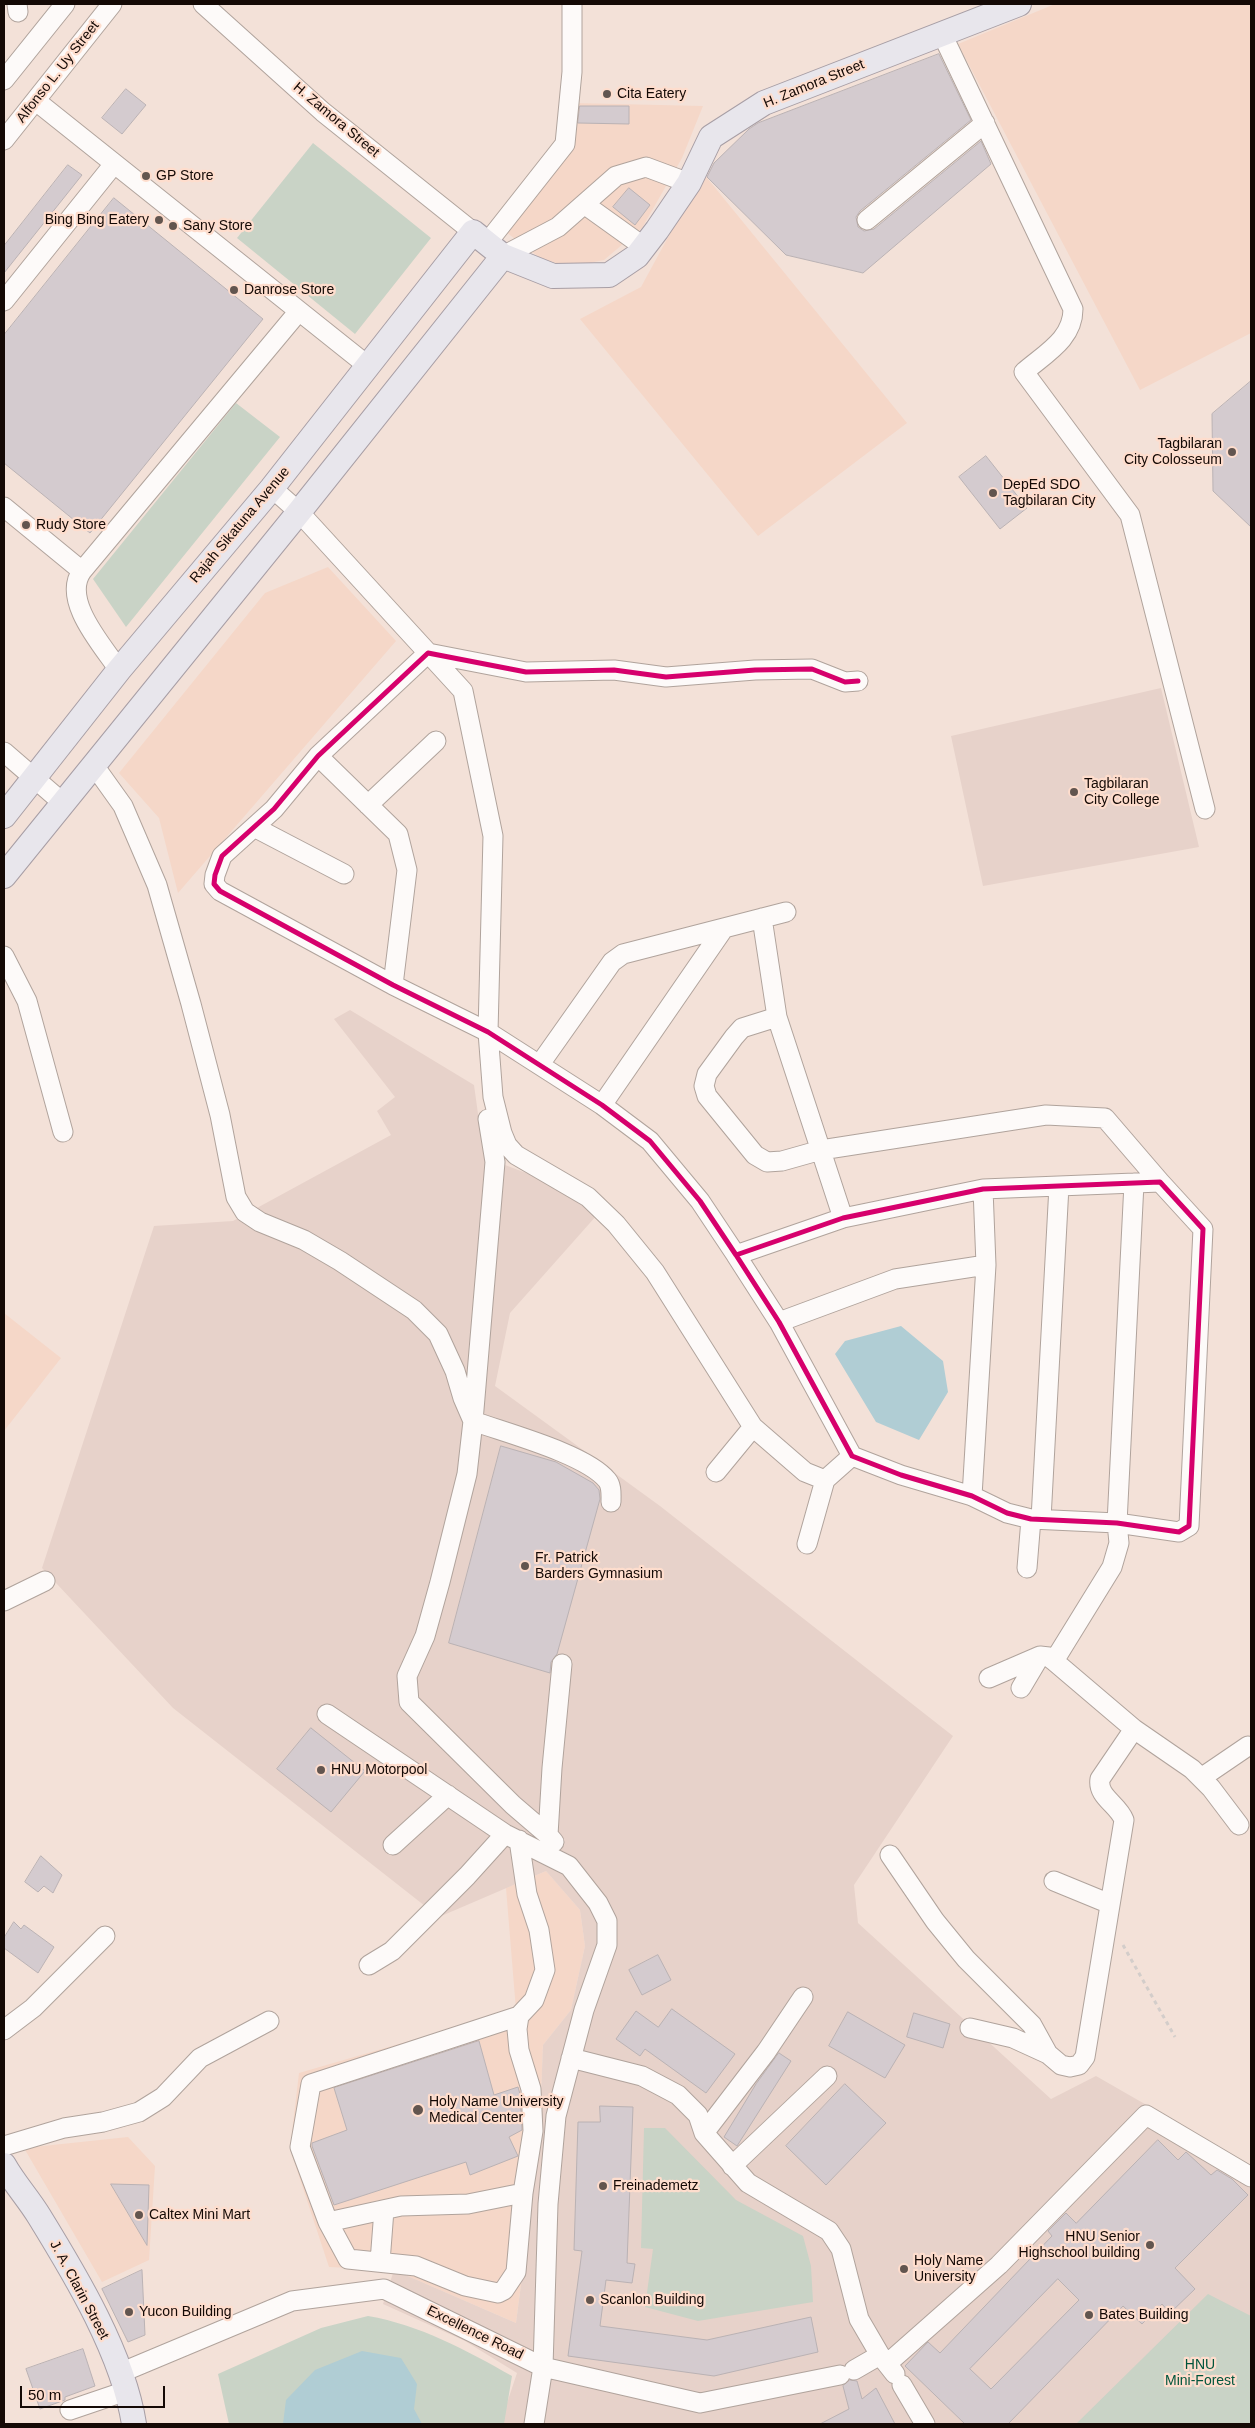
<!DOCTYPE html>
<html>
<head>
<meta charset="utf-8">
<style>
	body { margin:0 }
	#map { position:relative; width:1255px; height:2428px; overflow:hidden; background:#f3e1d8; font-family:Helvetica,sans-serif }
	canvas { display:block }
	.frame { position:absolute; inset:0; border:5px solid #140905; pointer-events:none }
	.scale { position:absolute; left:20px; top:2386px; width:145px; height:22px; box-sizing:border-box; border:2px solid #140905; border-top:0; padding-left:6px; font-size:15px; line-height:18px; white-space:nowrap; color:#140905; -webkit-text-stroke:4px #feddcd; paint-order:stroke }
</style>
</head>
<body>
<div id="map">
<canvas width="1255" height="2428"></canvas>
<div class="frame"></div>
<div class="scale">50 m</div>
</div>
<script>
const ctx = document.querySelector('canvas').getContext('2d');
ctx.lineJoin = 'round';
function paint(path, color) {
  ctx.fillStyle = color;
  ctx.fill(path, 'evenodd');
}
function stroke(path, color, width, dash) {
  ctx.strokeStyle = color;
  ctx.lineWidth = width;
  ctx.lineCap = dash ? 'butt' : 'round';
  ctx.setLineDash(dash || []);
  ctx.stroke(path);
}
function write(font, color, halo, rows, align = 'center') {
  ctx.font = font + ' Helvetica,sans-serif';
  ctx.lineWidth = 4.5;
  ctx.setLineDash([]);
  ctx.textBaseline = 'middle';
  ctx.strokeStyle = halo;
  ctx.fillStyle = color;
  for (const [text, x, y, turn = 0] of rows) {
    ctx.save();
    ctx.translate(x, y);
    ctx.rotate((+turn || 0) * Math.PI / 180);
    ctx.textAlign = isNaN(turn) ? turn : align;
    if (halo) ctx.strokeText(text, 0, 0);
    ctx.fillText(text, 0, 0);
    ctx.restore();
  }
}
const built = new Path2D(`
	M1055,4H1251V333L1140,390L958,44Z
	M572,103L703,106L682,158L642,228L604,260L569,267L540,258L502,229L569,144Z
	M703,173L907,423L758,536L580,319L641,287Z
	M328,567L396,641L178,893L159,818L119,773L265,593Z
	M4,1313L61,1358L4,1431Z
	M546,1871L580,1910L585,1946L571,2010L543,2045L539,2147L516,2323L394,2270L329,2267L290,2149L299,2073L516,2010L506,1888Z
	M128,2137L155,2166L149,2260L102,2282L24,2148Z`);
const education = new Path2D(`
	M1161,688L1199,847L983,886L951,736Z
	M350,1010L474,1085L484,1157L563,1187L597,1215L510,1313L495,1386L660,1506L953,1736L854,1885L858,1923L1051,2099L1096,2076L1251,2165V2424H500L517,2373L465,2341L383,2304L394,2270L516,2323L539,2147L543,2045L571,2010L585,1946L580,1910L546,1871L439,1917L173,1708L42,1568L154,1226L233,1221L391,1135L377,1111L395,1097L334,1019Z`);
const green = new Path2D(`
	M313,143L431,238L355,334L237,238Z
	M236,403L280,437L126,627L93,579Z
	M644,2128H665L736,2200L803,2236L811,2266L813,2302L698,2321L645,2307L653,2249L641,2248Z
	M1208,2294L1251,2316V2424H1076Z
	M368,2316C420,2325 466,2350 512,2376L504,2424H229L218,2374L321,2328Z`);
const water = new Path2D(`
	M901,1326L943,1361L948,1392L919,1440L876,1422L835,1354L845,1341Z
	M362,2351L401,2358L417,2384L414,2409L422,2424H283L286,2400L315,2370Z`);
const building = new Path2D(`
	M939,54L971,120L860,211L856,217L858,227L864,231L874,229L981,141L991,164L863,273L786,255L707,177L714,163L749,129L758,123Z
	M126,89L146,105L122,134L102,118Z
	M580,106H629V124L578,123Z
	M68,165L82,175L4,273V246Z
	M629,188L650,205L635,225L613,207Z
	M114,198L263,319L90,533L4,463V335Z
	M1251,381V527L1213,491L1212,414Z
	M986,456L1027,508L1000,529L959,477Z
	M501,1446L556,1462L593,1483L599,1490L600,1499L557,1654L551,1662L550,1673L449,1643Z
	M311,1728L365,1771L331,1812L277,1769Z
	M41,1856L62,1875L53,1893L44,1886L38,1892L25,1882Z
	M14,1922L21,1929L24,1925L54,1947L38,1973L4,1948V1938Z
	M658,1955L671,1980L642,1995L629,1970Z
	M672,2009L735,2054L706,2093L645,2049L640,2056L616,2039L636,2011L658,2027Z
	M848,2012L905,2045L885,2078L829,2046Z
	M914,2013L950,2024L943,2048L907,2037Z
	M479,2041L494,2095L518,2087L520,2094L522,2130L509,2137L518,2156L470,2175L466,2162L334,2205L312,2146V2143L347,2130L334,2088Z
	M779,2053L791,2061L737,2146L724,2137L756,2084Z
	M845,2084L886,2123L826,2185L786,2146Z
	M600,2106L633,2107L627,2263L635,2264L632,2283L606,2280L600,2326L707,2340L811,2317L818,2352L714,2376L568,2356L582,2251L574,2250L578,2122H600Z
	M1158,2140L1178,2160L1186,2152L1211,2175L1217,2170L1232,2179L1248,2195L1175,2268L1195,2289L1170,2313L1162,2304L1142,2324L1123,2306L1008,2424H965L905,2366L928,2342L940,2353L1052,2236L1048,2231L1066,2213L1076,2223ZM1058,2279L1079,2300L991,2389L970,2369Z
	M111,2184L149,2185L147,2245Z
	M142,2270L145,2335L128,2342L102,2289Z
	M83,2349L95,2386L65,2397V2400L40,2409L26,2369Z
	M850,2380L857,2381L862,2399L876,2388L895,2424H820L849,2409L843,2386Z`);
const path = new Path2D(`
	M1123,1945L1175,2037`);
const minor = new Path2D(`
	M17,4L18,12
	M203,4L323,112L473,232
	M942,34L1073,309C1073,339 1046,353 1024,372L1130,515L1205,809
	M4,80L65,4
	M36,101L368,366
	M4,140L112,4
	M584,204L644,247
	M867,220L985,123
	M487,243L565,144L572,72V4
	M503,256L558,227L616,176L646,167L689,183
	M4,301L114,164
	M272,488L299,512L463,691L493,836L488,1032L493,1097L502,1133L507,1145L516,1155L588,1197L616,1224L655,1272L753,1427L805,1472L825,1480L852,1456
	M4,507L82,571C61,600 103,646 119,670
	M82,571L299,311
	M4,752L63,803
	M318,756L398,834L407,870L393,985
	M93,764L123,806L157,885L191,1004L220,1115L236,1197L245,1212L260,1222L304,1240L340,1261L414,1310L438,1334L455,1371L463,1398L473,1421L467,1474L440,1582L425,1636L407,1676L409,1702L513,1805L548,1835
	M368,805L436,741
	M254,827L344,874
	M762,918L777,1017L843,1218
	M4,956L27,1001L63,1132
	M777,1017L742,1028L734,1037L707,1074L704,1086L707,1096L755,1155L767,1162L782,1161L821,1150L1046,1115L1105,1118L1160,1182
	M540,1064L612,962L623,954L786,912
	M602,1105L724,928
	M488,1119L495,1162L473,1421C506,1433 586,1454 607,1480C612,1486 611,1494 611,1502
	M736,1255L779,1322L852,1456L901,1475L972,1496L1007,1513L1031,1519L1117,1523L1179,1532L1189,1526L1203,1229L1160,1182L983,1189L843,1218L736,1255L700,1201L650,1141L602,1105L488,1032L393,985L220,891L214,884L215,875L222,856L274,809L318,756L428,653L526,672L614,670L666,677L755,670L812,669L845,682L858,681
	M779,1322L895,1279L986,1265
	M716,1472L753,1427
	M972,1496L986,1265L983,1189
	M1041,1519L1059,1186
	M807,1544L825,1480
	M1027,1568L1031,1519
	M4,1601L45,1581
	M989,1678L1040,1656L1049,1657L1054,1661
	M1021,1688L1040,1656
	M327,1714L505,1834L569,1866L598,1903L607,1921V1945L584,2010L556,2116L548,2204L543,2367L534,2424
	M1134,1729L1192,1769L1211,1788L1239,1825
	M1201,1778L1248,1746
	M519,1840L527,1894L539,1930L545,1970L534,2000L519,2016L517,2029L519,2050L531,2089L533,2131L523,2193L516,2272L504,2290L498,2293L465,2286L416,2266L348,2259L328,2222L401,2206L468,2204L523,2193
	M554,1842L548,1835L552,1768L562,1664
	M393,1845L448,1795
	M890,1855L935,1921L966,1959L1032,2025L1048,2054L1061,2065L1070,2067L1079,2065L1085,2057L1124,1820C1118,1804 1097,1797 1100,1779L1134,1729L1054,1661L1112,1567L1119,1543L1117,1523L1134,1183
	M1054,1881L1110,1904
	M369,1965L392,1951L467,1876L505,1834
	M970,2028L1013,2038L1048,2054
	M4,2030L33,2008L105,1936
	M571,2058L642,2076L678,2095L698,2115L704,2133L748,2183L829,2231L841,2249L859,2319L880,2355L895,2374
	M704,2133L766,2052L803,1997
	M4,2146L64,2128L103,2122L139,2112L163,2097L200,2058L269,2021
	M732,2166L827,2076
	M328,2222L300,2147L311,2084L519,2016
	M380,2262L384,2210
	M888,2363L999,2265L1146,2115L1251,2177
	M854,2370L880,2355
	M120,2373L292,2301L384,2289L543,2367L700,2403L840,2375
	M902,2385L925,2424
	M70,2410L126,2391`);
const major = new Path2D(`
	M4,816L119,670L272,488L473,232L503,256L553,276L609,275L637,256L657,230L689,183L711,137L764,103L1019,4
	M4,876L299,512L503,256
	M4,2165C14,2183 28,2198 39,2216C76,2276 123,2354 134,2424`);
const cycleway = new Path2D(`
	M736,1255L779,1322L852,1456L901,1475L972,1496L1007,1513L1031,1519L1117,1523L1179,1532L1189,1526L1203,1229L1160,1182L983,1189L843,1218L736,1255L700,1201L650,1141L602,1105L488,1032L393,985L220,891L214,884L215,875L222,856L274,809L318,756L428,653L526,672L614,670L666,677L755,670L812,669L845,682L858,681`);
const markers = [
	[607,94,5,"#62554f"],
	[146,176,5,"#62554f"],
	[159,220,5,"#62554f"],
	[173,226,5,"#62554f"],
	[234,290,5,"#62554f"],
	[1232,452,5,"#62554f"],
	[993,493,5,"#62554f"],
	[26,525,5,"#62554f"],
	[1074,792,5,"#62554f"],
	[525,1566,5,"#62554f"],
	[321,1770,5,"#62554f"],
	[418,2110,6,"#62554f"],
	[603,2186,5,"#62554f"],
	[139,2215,5,"#62554f"],
	[1150,2245,5,"#62554f"],
	[904,2269,5,"#62554f"],
	[590,2300,5,"#62554f"],
	[129,2312,5,"#62554f"],
	[1089,2315,5,"#62554f"]
];
const streetNames = [
	["Alfonso L. Uy Street",58,72,-52],
	["H. Zamora Street",814,84,-22],
	["H. Zamora Street",336,120,40],
	["Rajah Sikatuna Avenue",240,525,-50],
	["J. A. Clarin Street",79,2290,62],
	["Excellence Road",475,2333,26]
];
const poiNames = [
	["Cita Eatery",617,94],
	["GP Store",156,176],
	["Bing Bing Eatery",149,220,"right"],
	["Sany Store",183,226],
	["Danrose Store",244,290],
	["Tagbilaran",1222,444,"right"],
	["City Colosseum",1222,460,"right"],
	["DepEd SDO",1003,485],
	["Tagbilaran City",1003,501],
	["Rudy Store",36,525],
	["Tagbilaran",1084,784],
	["City College",1084,800],
	["Fr. Patrick",535,1558],
	["Barders Gymnasium",535,1574],
	["HNU Motorpool",331,1770],
	["Holy Name University",429,2102],
	["Medical Center",429,2118],
	["Freinademetz",613,2186],
	["Caltex Mini Mart",149,2215],
	["HNU Senior",1140,2237,"right"],
	["Highschool building",1140,2253,"right"],
	["Holy Name",914,2261],
	["University",914,2277],
	["Scanlon Building",600,2300],
	["Yucon Building",139,2312],
	["Bates Building",1099,2315]
];
const parkNames = [
	["HNU",1200,2365],
	["Mini-Forest",1200,2381]
];
paint(built, '#f5d7c8');
paint(education, '#e7d2ca');
paint(green, '#c9d3c6');
paint(water, '#b0cdd4');
paint(building, '#d4cbcf');
stroke(building, '#bab2b4', 1);
stroke(minor, '#b0a39c', 21);
stroke(major, '#a79ea5', 26);
stroke(path, '#d3cdca', 3, [4, 4]);
stroke(minor, '#fdfaf9', 19);
stroke(major, '#e8e6ec', 24);
stroke(cycleway, '#d6006c', 5);
for (const [x, y, r, color] of markers) {
  const dot = new Path2D();
  dot.arc(x, y, r, 0, 2 * Math.PI);
  ctx.fillStyle = color;
  ctx.fill(dot);
  stroke(dot, '#feddcd', 2);
}
write('14px', '#140905', '#feddcd', streetNames);
write('14px', '#140905', '#feddcd', poiNames, 'left');
write('14px', '#00553c', '#feddcd', parkNames);
</script>
</body>
</html>
